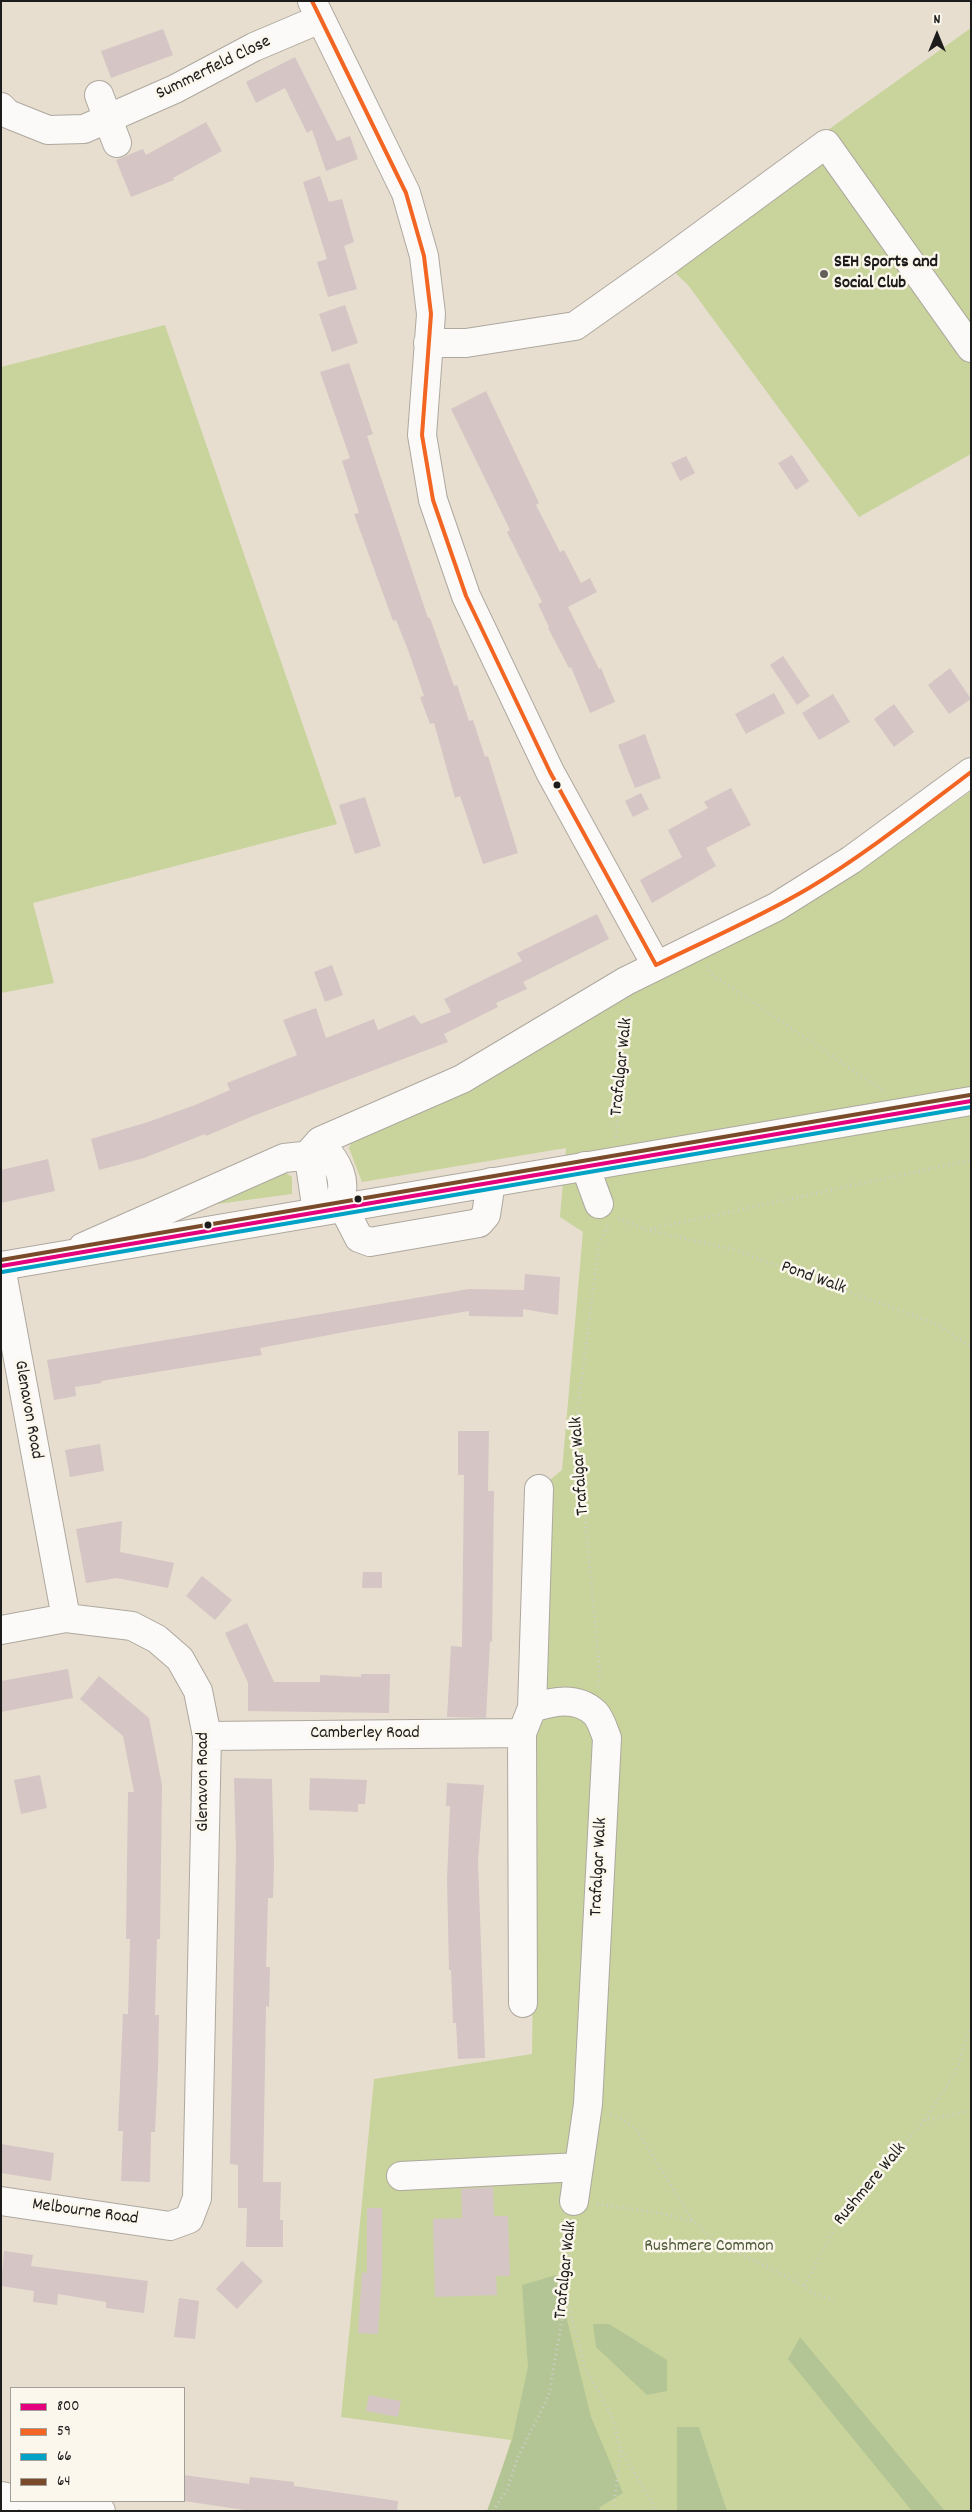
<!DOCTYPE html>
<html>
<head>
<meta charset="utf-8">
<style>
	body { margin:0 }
	#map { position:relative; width:972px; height:2512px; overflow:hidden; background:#e7decf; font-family:Dekko,sans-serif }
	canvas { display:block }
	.frame { position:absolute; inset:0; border:2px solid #1c1c1c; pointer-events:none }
	.legend { position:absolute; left:10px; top:2387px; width:175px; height:115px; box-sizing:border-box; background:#fbf7ec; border:1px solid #a29f99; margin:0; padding:6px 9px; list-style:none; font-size:15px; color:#1c1c1c }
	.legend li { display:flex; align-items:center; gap:10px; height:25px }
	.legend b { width:25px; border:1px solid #a29f99 }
	.north { position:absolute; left:912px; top:10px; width:50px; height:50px; -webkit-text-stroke:4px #fbf7ec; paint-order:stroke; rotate:0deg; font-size:14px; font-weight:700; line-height:20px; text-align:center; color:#1c1c1c }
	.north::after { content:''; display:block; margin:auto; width:18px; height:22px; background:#1c1c1c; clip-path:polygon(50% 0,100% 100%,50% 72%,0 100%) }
</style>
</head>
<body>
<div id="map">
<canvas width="972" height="2512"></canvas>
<div class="frame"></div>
<ul class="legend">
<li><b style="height:6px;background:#e5007d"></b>800</li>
<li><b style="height:6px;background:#f26522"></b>59</li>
<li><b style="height:6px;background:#01a2c5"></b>66</li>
<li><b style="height:6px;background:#7a4b2a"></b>64</li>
</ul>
<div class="north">N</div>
</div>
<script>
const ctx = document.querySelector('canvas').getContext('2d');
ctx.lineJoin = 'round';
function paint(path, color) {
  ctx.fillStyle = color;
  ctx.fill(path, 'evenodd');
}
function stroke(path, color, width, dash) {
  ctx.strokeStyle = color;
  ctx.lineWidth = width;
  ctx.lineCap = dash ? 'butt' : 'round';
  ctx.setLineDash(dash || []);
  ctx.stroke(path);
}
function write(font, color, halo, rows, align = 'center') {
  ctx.font = font + ' Dekko,sans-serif';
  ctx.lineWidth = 5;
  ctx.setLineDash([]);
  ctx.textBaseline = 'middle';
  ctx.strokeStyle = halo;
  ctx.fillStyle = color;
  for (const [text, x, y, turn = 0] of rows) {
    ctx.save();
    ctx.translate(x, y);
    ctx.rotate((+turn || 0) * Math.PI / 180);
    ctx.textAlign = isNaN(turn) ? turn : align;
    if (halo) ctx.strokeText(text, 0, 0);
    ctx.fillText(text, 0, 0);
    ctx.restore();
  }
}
const green = new Path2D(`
	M971,28V454L859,517L688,285L665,263L574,311Z
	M165,325L337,824L33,903L54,983L1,993V367Z
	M971,791V2511H489L511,2440L341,2417L374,2079L532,2054L536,1738L532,1708L539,1489L562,1470L583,1232L560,1217L566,1148L362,1182L349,1148L351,1143L472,1088L631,992L858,871Z
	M285,1172L292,1177V1194L202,1206Z`);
const forest = new Path2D(`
	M556,2275L591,2417L623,2493L600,2507L599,2511H487L512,2440L528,2367L522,2285Z
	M593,2324H609L667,2360V2391L647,2395L596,2347Z
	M800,2337L945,2511H912L788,2359Z
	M677,2427H699L727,2511H677Z`);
const building = new Path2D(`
	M163,29L173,55L111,78L101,51Z
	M295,57L337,141L350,136L358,159L326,171L312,130L307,133L285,88L256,103L246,82Z
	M206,122L222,151L173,178L174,180L131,197L116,160L143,149L146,155Z
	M320,176L329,202L342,199L354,242L344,246L357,289L328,297L317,262L327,259L303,182Z
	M345,305L358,343L332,352L319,314Z
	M349,363L373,434L367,436L428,618H430L454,686L457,685L469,721L473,720L485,757L488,756L518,853L483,864L460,796L455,798L434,723L430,724L420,697L424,696L408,650L396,620L393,621L354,514L359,513L342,461L350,458L320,372Z
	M486,391L539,503L536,505L560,552L564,550L581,583L590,578L597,592L568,607L599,669L601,668L615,702L590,713L571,667L569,668L548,628L549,627L538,604L542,602L507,532L510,530L451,409Z
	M792,455L809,481L796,490L778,463Z
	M686,456L695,473L680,481L671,463Z
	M783,656L810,696L797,705L770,665Z
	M950,668L971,699L949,714L928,685Z
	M774,693L785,713L746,734L735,714Z
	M833,694L850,722L819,740L802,713Z
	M894,704L914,732L894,747L874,719Z
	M645,734L661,778L635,788L618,745Z
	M731,788L751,825L706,848L716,866L652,903L640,880L682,857L668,830L708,808L704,802Z
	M641,793L649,809L633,817L625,801Z
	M365,797L381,846L355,854L339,805Z
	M597,914L609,939L523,982L527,989L496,1003L498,1007L444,1034L448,1042L253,1116L206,1136L205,1134L144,1158L99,1170L91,1139L148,1122L195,1105L230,1090L227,1083L297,1055L283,1020L316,1008L326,1038L374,1019L378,1030L414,1015L421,1024L451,1012L444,999L522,961L517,953Z
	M332,965L343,995L325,1002L314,972Z
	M48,1159L55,1191L1,1203V1170Z
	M525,1274L560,1277L558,1315L523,1309V1317L469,1316V1311L350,1331L260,1348L262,1355L101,1381L102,1383L75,1387L76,1396L54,1400L47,1360L469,1289L524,1290Z
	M458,1431H489L488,1491H494L492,1642L490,1641L486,1718L447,1717L451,1646L462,1647L464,1475H458Z
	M100,1444L104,1471L70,1477L65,1450Z
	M122,1521L120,1552L174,1563L168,1588L117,1578L86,1583L76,1529Z
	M363,1572H382V1588H362Z
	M202,1576L232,1600L215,1620L186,1596Z
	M247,1623L274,1682H320V1675L361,1677V1674H390L389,1713L248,1711V1683L225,1633Z
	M68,1669L73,1698L1,1712V1681Z
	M99,1676L149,1718L162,1785L160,1939H157L155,2015H159L158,2068L155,2132H151L150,2182L121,2181L123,2131H118L123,2014H128L130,1939H126L128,1792H134L123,1736L80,1699Z
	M40,1775L47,1808L21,1814L14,1780Z
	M234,1778L272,1779L274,1864L273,1898H268L266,1967H270L269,2007L266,2006L263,2182H281L280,2220H283V2247H246L247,2208H238V2165L230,2164L236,1849Z
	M310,1778L367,1780L365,1804H358V1812L309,1810Z
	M447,1783L484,1785L478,1861L485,2058L458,2059L456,2023H453L451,1970H449L447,1880L450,1806H446Z
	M1,2144L54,2153L51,2181L1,2173Z
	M493,2187L494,2216H508L510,2276H496L497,2295L435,2297L433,2219L462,2218L461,2189Z
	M367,2208H382V2274L378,2334L358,2333L362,2272L367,2273Z
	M4,2251L33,2255L31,2266L148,2281L144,2313L106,2308V2302L58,2294L57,2305L33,2302L34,2291L1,2286Z
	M242,2261L263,2281L237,2309L216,2289Z
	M179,2298L199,2301L195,2339L174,2337Z
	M369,2395L401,2401L398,2417L366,2411Z
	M184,2475L249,2484L250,2477L294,2482V2486L398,2501L397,2511H251L184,2501Z`);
const path = new Path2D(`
	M707,966L710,973L885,1092
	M616,1137L628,1007
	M618,1218L647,1230L732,1249L937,1324L971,1347
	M650,1229L971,1160
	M598,1687L600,1673L576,1423L599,1244L608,1225
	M611,2114L624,2120L636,2129L693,2221
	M925,2120L956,2072L971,2024
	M597,2204L666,2214L694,2222L712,2239L804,2286L815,2294L834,2300
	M804,2286L840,2218L925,2120L971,2111
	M566,2297L585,2368L612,2416L621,2450L657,2511
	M493,2511L507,2490L518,2457L549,2395L566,2295L572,2224
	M613,2511L621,2450`);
const minor = new Path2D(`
	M312,1L406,193L424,256L431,314L422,435L433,500L466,596L550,772L656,965
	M99,95L117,143
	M1,107L8,114L48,130L84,129L175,89L254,47L320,19
	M428,343H466L575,326L664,263L826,144L971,348
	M319,1142C337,1161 351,1182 336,1208
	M585,1166L599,1204
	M343,1207L359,1238L370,1242L479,1223L486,1215L491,1182
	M317,1212L309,1158L311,1151L320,1141L462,1079L626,981L776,907L851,860L971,772
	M83,1247L284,1158L303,1156L309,1158
	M1,1267L66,1618
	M1,1630L66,1618L132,1626L157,1639L180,1659L198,1691L207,1736L197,2198L189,2219L170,2226L1,2201
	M532,1708C554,1701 577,1696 595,1713C601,1719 604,1731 607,1738L588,2104L574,2201
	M207,1736L522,1733
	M523,2003L522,1733L532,1708L539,1489
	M401,2176L579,2167
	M1,2496L11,2498
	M31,2501L101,2511`);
const major = new Path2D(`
	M1,1266L971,1101`);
const bus1 = new Path2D(`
	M1,1266L971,1101`);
const bus2 = new Path2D(`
	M312,1L406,193L424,256L431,314L422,435L433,500L466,596L550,772L656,965
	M656,965C707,940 760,917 809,888C866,854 918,812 971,772`);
const bus3 = new Path2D(`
	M2,1272L971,1107`);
const bus4 = new Path2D(`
	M1,1260L970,1095`);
const markers = [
	[824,274,5,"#63605b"],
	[557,785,4.5,"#1c1c1c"],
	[358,1199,4.5,"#1c1c1c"],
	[208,1225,4.5,"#1c1c1c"]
];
const streetNames = [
	["Summerfield Close",214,69,-26],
	["Trafalgar Walk",623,1067,-84],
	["Pond Walk",813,1279,20],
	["Glenavon Road",27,1410,80],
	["Trafalgar Walk",581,1466,-94],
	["Camberley Road",365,1735],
	["Glenavon Road",205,1782,-90],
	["Trafalgar Walk",600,1867,-87],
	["Rushmere Walk",871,2185,-50],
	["Melbourne Road",85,2213,8],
	["Trafalgar Walk",567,2270,-84]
];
const poiNames = [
	["SEH Sports and",834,264],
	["Social Club",834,285]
];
const parkNames = [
	["Rushmere Common",709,2248]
];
paint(green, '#c8d49c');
paint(forest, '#b4c595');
paint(building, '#d5c5c5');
stroke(minor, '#aea89f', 30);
stroke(major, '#aea89f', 30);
stroke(path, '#d0ceca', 3, [1, 4]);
stroke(minor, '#fbfaf8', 28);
stroke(major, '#fbfaf8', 28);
stroke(bus1, '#e5007d', 4);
stroke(bus2, '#f26522', 4);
stroke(bus3, '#01a2c5', 4);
stroke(bus4, '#7a4b2a', 4);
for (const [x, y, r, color] of markers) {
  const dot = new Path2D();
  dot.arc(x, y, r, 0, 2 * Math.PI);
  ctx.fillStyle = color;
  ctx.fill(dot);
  stroke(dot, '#fbf7ec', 2);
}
write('18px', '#1c1c1c', '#fbf7ec', streetNames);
write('bold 18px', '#1c1c1c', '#fbf7ec', poiNames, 'left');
write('18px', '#4f5a3a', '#fbf7ec', parkNames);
</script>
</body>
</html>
